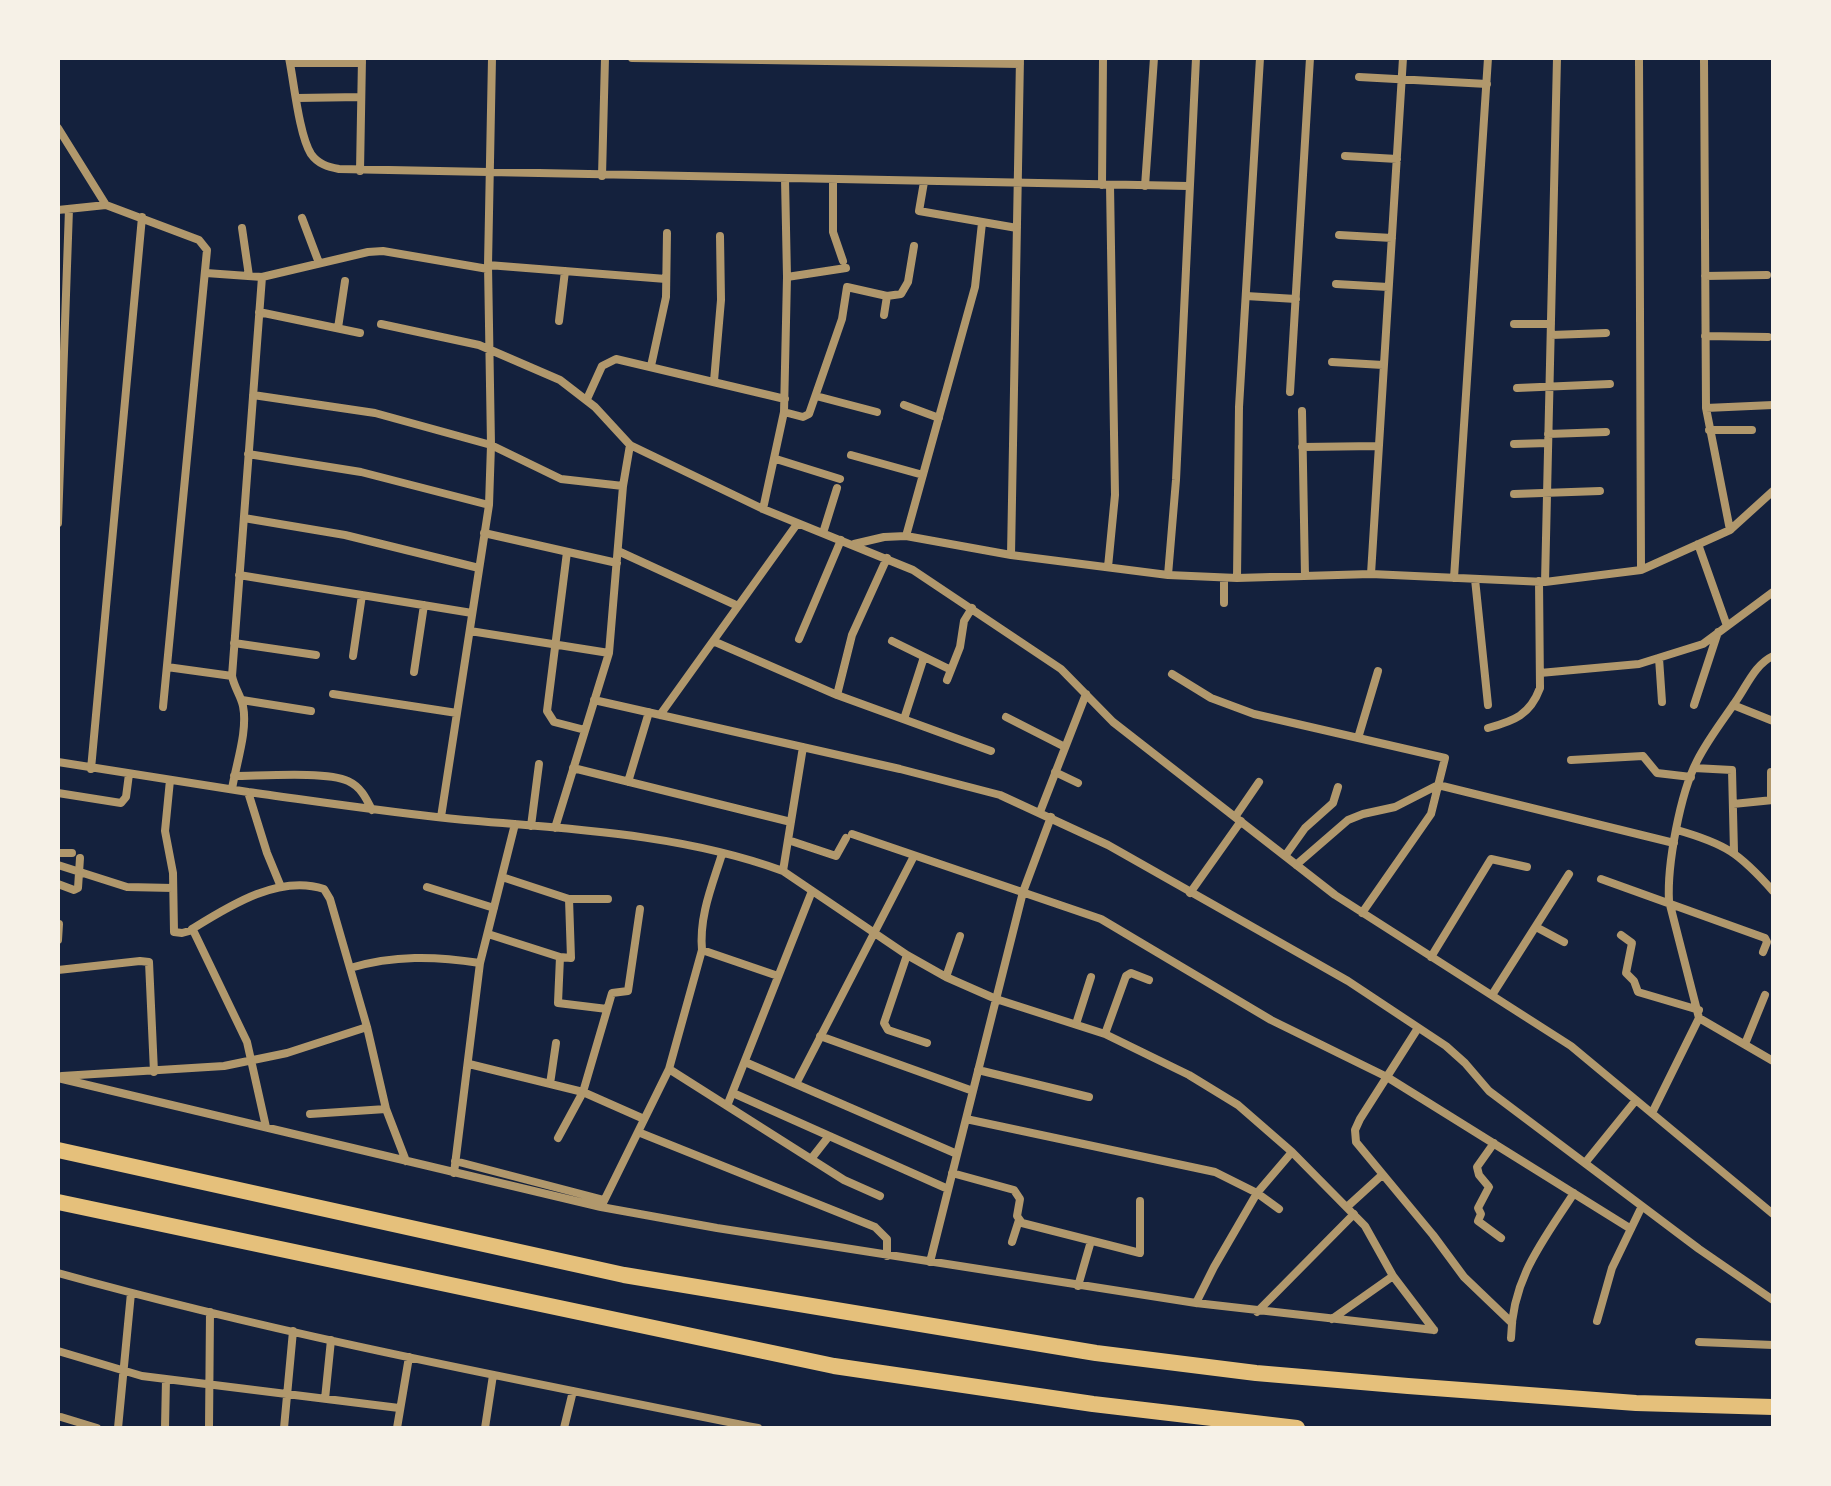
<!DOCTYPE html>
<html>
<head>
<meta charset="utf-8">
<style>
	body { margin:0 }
	#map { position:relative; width:1831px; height:1486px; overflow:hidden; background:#14213d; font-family:Karla,sans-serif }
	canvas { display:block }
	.frame { position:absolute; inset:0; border:60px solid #f6f1e7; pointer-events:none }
</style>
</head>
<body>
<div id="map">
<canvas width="1831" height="1486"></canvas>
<div class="frame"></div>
</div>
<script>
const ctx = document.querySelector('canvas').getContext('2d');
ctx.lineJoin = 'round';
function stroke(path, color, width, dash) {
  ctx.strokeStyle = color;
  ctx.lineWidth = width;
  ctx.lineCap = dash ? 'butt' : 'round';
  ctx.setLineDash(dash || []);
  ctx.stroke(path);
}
const minor = new Path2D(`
	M289,58C294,82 299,135 311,154C318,164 328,167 339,169L1188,186
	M632,58L1020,64
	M1639,58L1641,570
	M1704,58L1706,408L1730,530
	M291,63H362
	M1359,77L1487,84
	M297,98L361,97
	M58,128L106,205
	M1345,156L1397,159
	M360,171L362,58
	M602,176L605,58
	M833,180V232L843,261
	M924,182L919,211L1017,228
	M1102,185L1103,58
	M1145,186L1154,58
	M58,210L106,205L199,240L207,250L163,707
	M302,218L319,263
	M242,228L249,276
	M1339,235L1392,238
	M488,265L666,279
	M206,273L262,277L368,252L383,251L488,269
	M1705,276L1767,275
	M787,277L846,268
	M1336,284L1388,287
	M1246,296L1296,299
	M259,312L360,333
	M884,315L887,296
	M559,321L565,271
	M381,324L479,345L560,380L595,407L630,445L763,509L913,570L1061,669L1113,722L1335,895L1571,1046L1773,1214
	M1514,324H1551
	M338,328L345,281
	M1551,335L1606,333
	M1705,336L1768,337
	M1332,362L1383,365
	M651,366L666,297L667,233
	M714,381L721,300L720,236
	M1517,388L1610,384
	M1290,392L1310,58
	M253,395L375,413L491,445L561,479L623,486
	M816,396L877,412
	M587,399L602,366L616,359L785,399
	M904,405L939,418
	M1706,408L1773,405
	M1302,411L1305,576
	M784,412L803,417L809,414L842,319L847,287L887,296L901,294L908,282L914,246
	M1709,430H1752
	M1548,434L1606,432
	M1514,444L1548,443
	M1302,447L1378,446
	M248,454L361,472L489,505
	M851,455L923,475
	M776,459L840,479
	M1514,494L1600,491
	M763,509L784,412L787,277L785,179
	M244,518L345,535L479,568
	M58,523L69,209
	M484,533L617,563
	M823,533L837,488
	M906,536L975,287L982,223
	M854,544L884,537L906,536L1011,555L1168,575L1237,578L1371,574L1545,582L1641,570L1730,530L1773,491
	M1698,544L1727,626
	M618,551L738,606
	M567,552L547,711L554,722L585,730
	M1011,555L1020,58
	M1108,567L1115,495L1110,185
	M1371,574L1403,58
	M239,575L472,613
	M1168,575L1176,480L1196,58
	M1224,578V603
	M1237,578L1239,407L1260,58
	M1454,578L1488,58
	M1475,579L1488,705
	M1545,582L1557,58
	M470,631L609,653
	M799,639L841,540
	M713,641L837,695L991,751
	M892,641L951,670
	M234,643L316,655
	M353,656L362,595
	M1659,658L1662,702
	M167,667L232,676
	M414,672L424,605
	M1540,673L1639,664L1703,644L1773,592
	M1172,674L1211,698L1254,714L1445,758L1431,814L1362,913
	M947,680L960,647L964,621L972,608
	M333,694L457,713
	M837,695L852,635L887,558
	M242,700L311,711
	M594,700L900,769L1000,795L1108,845L1348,981L1446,1046L1465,1063L1489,1091L1699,1249L1773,1300
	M1694,705L1718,632
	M1733,705L1773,721
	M660,715L797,524
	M1006,717L1065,747
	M904,719L924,657
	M1488,728C1514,721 1530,715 1540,688L1539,581
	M1358,738L1378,671
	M1571,760L1643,756L1657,773L1691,777
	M58,762L248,792L267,853L281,887
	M573,768L791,822
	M1694,768L1732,770L1734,852
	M91,769L142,217
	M1055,772L1078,783
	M234,776C260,776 327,771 348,781C361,787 366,798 372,810
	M170,780L165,831L173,873L174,932L182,933L193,930L247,1042L266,1127
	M628,782L649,712
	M1438,785L1674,843
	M232,789C236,764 248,731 243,706C241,696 234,687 232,676L262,277
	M248,792C321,802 393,813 465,820C571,829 682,834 783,871L907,955L946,977L996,999L1105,1034L1189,1075L1238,1105L1292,1152L1365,1226L1393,1276L1434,1330
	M58,793L121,803L126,797L129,774
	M1771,800V772
	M1733,804L1773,800
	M1040,812L1086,694
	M441,817L489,505L491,445L488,265L492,58
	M1235,817L1259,782
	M531,826L539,764
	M555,828L609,653L623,486L630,445
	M1677,830C1726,844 1739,853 1773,891
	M852,834L1101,919L1271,1020L1387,1077L1631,1229
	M788,840L836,856L846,838
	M58,853H72
	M1285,856L1305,828L1333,803L1338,787
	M58,865L127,887L173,888
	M1296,865L1348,820L1363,814L1395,807L1438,785
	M783,871L803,747
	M502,877L569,899H608
	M1601,879L1765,938L1767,942L1763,952
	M58,884L74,890L78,888L80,858
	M427,887L494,908
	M1190,893L1241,821
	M1536,927L1564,942
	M192,929C229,906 279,874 324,889L330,899L367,1027L386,1109L406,1161
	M488,934L560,957L571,958L569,899
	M1621,935L1632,943L1626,973L1634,981L1638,992L1699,1010
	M58,940L59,924
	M702,950L778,976
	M907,955L884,1023L888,1030L927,1043
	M560,957L558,1003L607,1009
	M1431,957L1491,859L1527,867
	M350,968C394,955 435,956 480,963
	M58,970L140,961L149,962L154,1072
	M946,977L960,936
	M1492,995L1569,874
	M1699,1018L1773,1061
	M1076,1024L1091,977
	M1418,1028L1360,1119L1355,1130L1356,1142L1433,1235L1464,1277L1512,1323
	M1105,1034L1126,976L1131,973L1149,980
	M820,1036L973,1091
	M1745,1044L1765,995
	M745,1062L957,1154
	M469,1064L583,1092L644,1119
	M669,1069L844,1180L880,1196
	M978,1070L1089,1097
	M62,1076L224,1066L287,1053L367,1027
	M58,1078L601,1207L717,1228L1196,1303L1434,1330
	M550,1084L556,1043
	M796,1084L914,856
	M733,1093L948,1189
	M727,1106L812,891
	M1652,1113L1699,1018L1669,901C1667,865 1680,794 1697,761C1708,739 1724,719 1738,698C1748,683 1756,664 1773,656
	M310,1114L386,1109
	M966,1119L1215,1172L1257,1193L1279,1209
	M638,1132L875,1227L887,1239V1256
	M558,1138L583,1092L612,993L628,991L640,909
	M1494,1143L1477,1167L1479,1175L1489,1187L1478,1208L1481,1214L1478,1221L1501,1238
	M811,1159L829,1136
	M455,1161L604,1200
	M1585,1163L1636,1100
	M454,1173L480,963L515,824
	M952,1173L1014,1190L1020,1199L1017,1216L1022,1223L1140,1253V1201
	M1348,1206L1382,1175
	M601,1207L669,1069L702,950C699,916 712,886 722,854
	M1012,1242L1019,1220
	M930,1262L1023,892L1051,817
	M58,1273C288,1337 524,1381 758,1428
	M1078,1286L1091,1241
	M1196,1303L1214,1267L1257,1193L1292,1152
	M1257,1312L1354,1214
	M1332,1319L1393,1276
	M1597,1321L1612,1268L1642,1206
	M1511,1338C1512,1278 1543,1241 1574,1193
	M1699,1342L1773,1345
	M58,1351L142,1376L399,1408
	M325,1399L331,1340
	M61,1417L97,1428
	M118,1428L131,1293
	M165,1428L166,1379
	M209,1428L210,1312
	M284,1428L293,1331
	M397,1428L409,1357
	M485,1428L493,1375
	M564,1428L573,1391`);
const motorway = new Path2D(`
	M58,1150L624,1275L1096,1353L1256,1373L1408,1386L1636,1403L1773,1407
	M58,1202L834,1366L1093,1404L1297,1428`);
stroke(minor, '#b1986c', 8);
stroke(motorway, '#e5c07b', 16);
</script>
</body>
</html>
